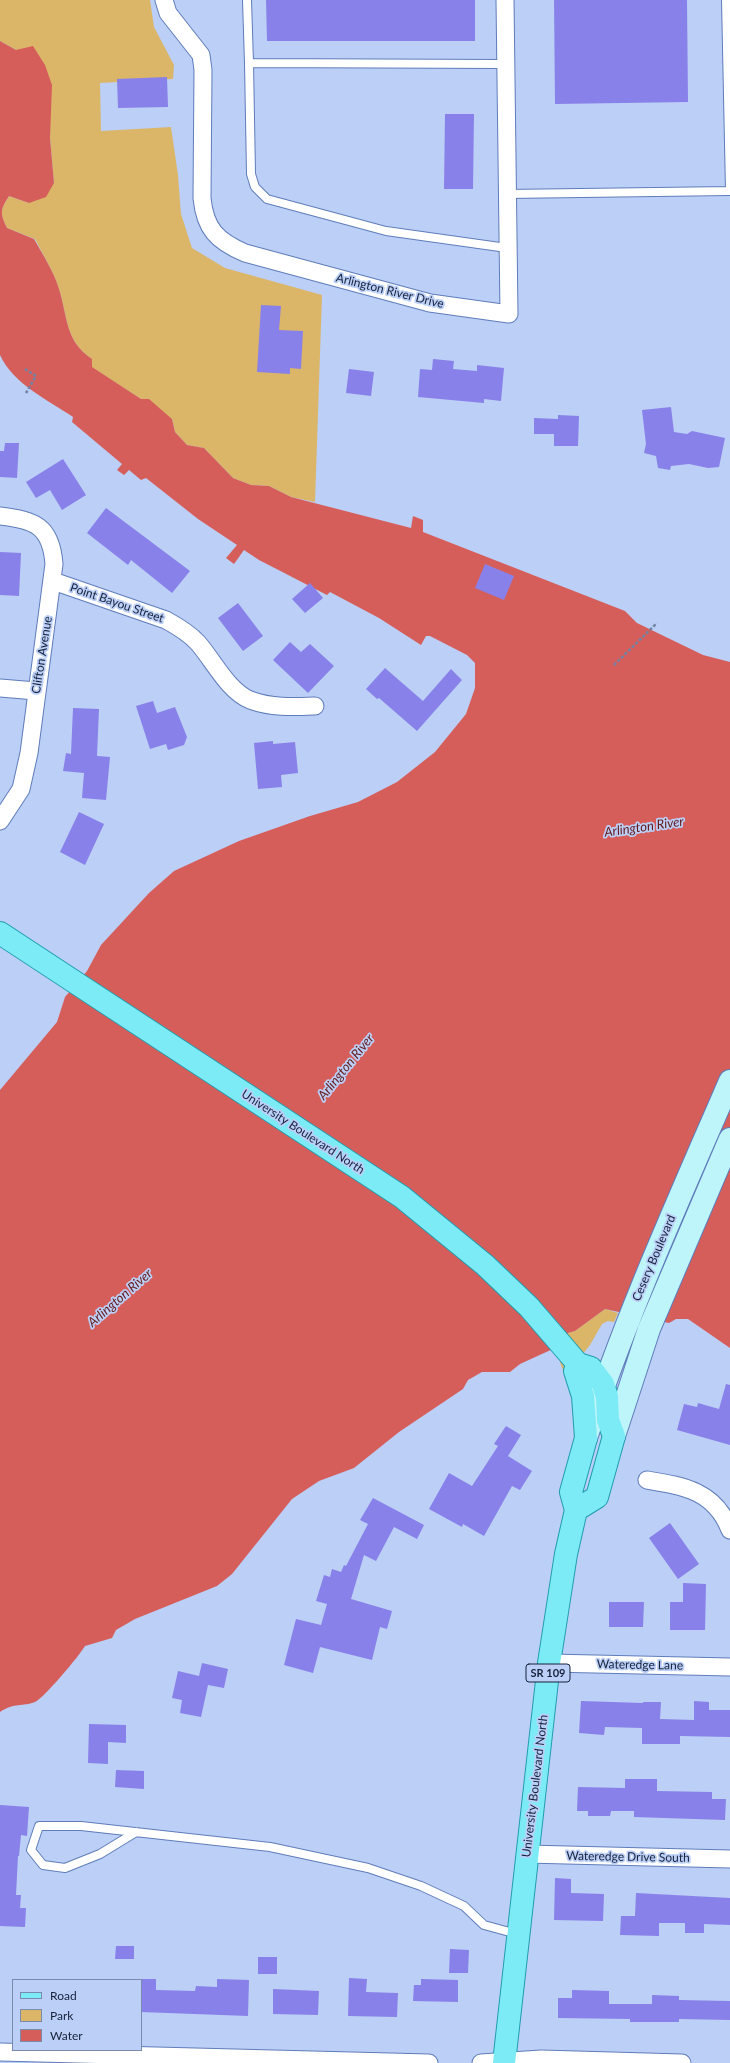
<!DOCTYPE html>
<html>
<head>
<meta charset="utf-8">
<style>
	body { margin:0 }
	#map { position:relative; width:730px; height:2063px; overflow:hidden; background:#bbcff7; font-family:Lato,sans-serif }
	canvas { display:block }
	.legend { position:absolute; left:12px; top:1979px; width:130px; height:72px; box-sizing:border-box; background:#bbcff7; border:1px solid #798aac; margin:0; padding:5px 7px; list-style:none; font-size:12px; color:#16223b }
	.legend li { display:flex; align-items:center; gap:8px; height:20px }
	.legend b { width:20px; border:1px solid #798aac }
</style>
</head>
<body>
<div id="map">
<canvas width="730" height="2063"></canvas>
<ul class="legend">
<li><b style="height:5px;background:#7debf5"></b>Road</li>
<li><b style="height:11px;background:#dbb669"></b>Park</li>
<li><b style="height:11px;background:#d65e5a"></b>Water</li>
</ul>
</div>
<script>
const ctx = document.querySelector('canvas').getContext('2d');
ctx.lineJoin = 'round';
function paint(path, color) {
  ctx.fillStyle = color;
  ctx.fill(path, 'evenodd');
}
function stroke(path, color, width, dash) {
  ctx.strokeStyle = color;
  ctx.lineWidth = width;
  ctx.lineCap = dash ? 'butt' : 'round';
  ctx.setLineDash(dash || []);
  ctx.stroke(path);
}
function write(font, color, halo, rows, align = 'center') {
  ctx.font = font + ' Lato,sans-serif';
  ctx.lineWidth = 3.5;
  ctx.setLineDash([]);
  ctx.textBaseline = 'middle';
  ctx.strokeStyle = halo;
  ctx.fillStyle = color;
  for (const [text, x, y, turn = 0] of rows) {
    ctx.save();
    ctx.translate(x, y);
    ctx.rotate((+turn || 0) * Math.PI / 180);
    ctx.textAlign = isNaN(turn) ? turn : align;
    if (halo) ctx.strokeText(text, 0, 0);
    ctx.fillText(text, 0, 0);
    ctx.restore();
  }
}
const green = new Path2D(`
	M0,0H150L154,27L174,65L173,79L100,83L101,131L171,127L178,175L181,214L192,248L225,268L322,295L315,502L291,497L269,486L251,485L233,478L204,448L187,445L175,432L172,419L91,367L92,359C65,341 68,318 59,289C54,272 43,255 35,239L7,228C0,213 0,210 9,196L29,203L54,183L50,138L16,50L0,41Z
	M605,1309L618,1313L614,1322L608,1321L602,1324L590,1345L565,1376L555,1348L568,1333L575,1331Z`);
const water = new Path2D(`
	M0,41L16,50L33,46L45,65L52,85L50,138L54,183L46,197L29,203L9,196C0,210 0,213 7,228L34,239C43,255 54,272 59,289C68,318 65,341 92,359V367L141,399H149L172,419L175,432L187,445L204,448L233,478L251,485L269,486L291,497L411,528L413,516L423,520V532L625,611L637,623L703,655L730,662V1348L688,1319H676L669,1323L605,1309L575,1331L568,1333L555,1348L520,1364L510,1372H482L468,1380L463,1389L399,1432L354,1468L319,1481L292,1499L232,1574L217,1586L135,1619L116,1630L112,1638L85,1646C80,1655 43,1699 35,1702C22,1707 15,1702 0,1712V1090L57,1022L65,997L87,971L101,945L149,893L174,871L239,841L310,816L358,802L397,782L435,752L466,714L475,688V663L467,655L430,636H426L421,645L379,618L330,592L327,595L259,560L244,550L234,564L226,558L237,545L198,519L146,478L141,480L129,470L124,475L117,470L122,464L72,422L73,417C48,400 13,384 0,355Z`);
const building = new Path2D(`
	M266,0H475V41H267Z
	M554,0H687L688,102L555,104Z
	M167,77L168,107L118,108L117,79Z
	M445,114H474L473,189H444Z
	M261,305L281,306L279,330L303,331L301,369L290,368V374L257,372Z
	M433,359L454,361L453,369L477,371V365L504,368L501,401L484,399V403L418,397L420,369L432,370Z
	M349,369L374,372L371,396L346,393Z
	M671,407L674,432L687,434L692,431L725,438L719,467L708,468L689,464L671,466L670,470L658,468L656,456L644,453L646,444L642,410Z
	M558,415L579,416L578,446H554V434H534V418L558,419Z
	M5,443H19L17,478L0,477V451H4Z
	M63,459L86,495L62,510L50,490L36,498L26,482Z
	M106,508L190,571L172,593L131,560L128,565L87,533Z
	M0,552L21,553L19,596L0,595Z
	M485,564L514,576L504,600L475,588Z
	M310,583L323,598L305,613L292,599Z
	M238,603L263,636L243,651L218,618Z
	M290,642L301,652L310,644L334,666L308,693L273,660Z
	M385,668L423,701L451,669L462,680L417,731L379,698L377,699L366,689Z
	M153,701L157,713L175,707L187,737L184,745L168,750L166,744L150,749L136,706Z
	M73,708L99,709L97,756L110,757L106,800L82,798L84,773L63,771L66,753L71,754Z
	M273,741V744L295,742L298,773L281,775L282,787L258,789L254,743Z
	M79,812L104,824L85,865L60,852Z
	M726,1384L730,1385V1445L677,1430L684,1404L697,1407L698,1403L719,1409Z
	M506,1426L521,1435L508,1456L532,1471L520,1490L512,1486L484,1536L463,1524L462,1527L429,1509L449,1473L472,1486L498,1446L494,1444Z
	M373,1498L424,1525L417,1539L394,1527L376,1561L364,1555L351,1599L392,1611L387,1629L380,1627L372,1660L320,1647L313,1673L284,1665L296,1619L321,1625L327,1604L316,1601L324,1575L330,1577L332,1569L341,1572L344,1565L346,1566L368,1524L360,1520Z
	M670,1523L699,1564L678,1579L649,1538Z
	M683,1583L706,1584L705,1630H670V1602H683Z
	M609,1602H644L643,1627H609Z
	M202,1663L228,1669L224,1688L208,1685L201,1717L180,1713L182,1700L172,1698L178,1671L199,1676Z
	M581,1701L643,1703V1702H661L660,1719L694,1720V1701L709,1702V1710H730V1737L680,1736V1744H642V1728L605,1727L604,1735L579,1733Z
	M89,1724L126,1725V1743L108,1742V1764L88,1763Z
	M116,1770L144,1771V1789L115,1787Z
	M625,1779H657V1791L712,1792V1799H726L725,1820L634,1817V1811H611L610,1816H588V1811H577L578,1787L625,1788Z
	M0,1805L29,1807L27,1836L21,1835L19,1856H18L16,1895H21L20,1908H26L25,1927L0,1926Z
	M555,1878L571,1879V1893L604,1894L603,1921L554,1920Z
	M636,1893L730,1898V1925L704,1924V1933H685V1923H659V1936L620,1935L621,1916H635Z
	M116,1946H134V1959H115Z
	M450,1949L469,1950L468,1973H449Z
	M258,1957H277V1974H258Z
	M349,1978L367,1979L366,1992L398,1993L397,2017L348,2016Z
	M141,1979H156V1990L195,1991L196,1986L217,1987V1979L249,1980L248,2016L141,2012Z
	M421,1979L458,1980V2002L413,2001L414,1985H421Z
	M273,1989L319,1991L318,2015L273,2014Z
	M572,1990L609,1991V2004H652V1995L679,1996V2000L730,2001V2020L679,2019V2022H630V2019L558,2018V1998H572Z`);
const path = new Path2D(`
	M25,369L36,376L26,393
	M614,665L657,623`);
const service = new Path2D(`
	M247,0L249,63
	M505,64L249,63L251,174L255,187L267,199L386,231L507,248
	M506,194L730,191L726,0
	M136,1832L100,1854L65,1868L43,1865L31,1850L39,1826H81L270,1847L368,1868L421,1886L464,1906L484,1925L517,1934`);
const minor = new Path2D(`
	M164,0L168,13L201,55L203,70L202,198C205,229 217,241 245,253L430,303L509,314L505,0
	M0,516C35,520 51,526 54,564L29,753L21,789L0,821
	M53,581L166,620C177,626 189,633 198,643C213,660 228,691 250,700C272,708 292,707 315,706
	M0,688L36,691
	M647,1480C684,1486 715,1491 730,1530
	M549,1663L730,1667
	M526,1854L730,1859
	M0,2052L429,2063
	M481,2063L541,2059L682,2063`);
const secondary = new Path2D(`
	M614,1436L649,1329L730,1139
	M586,1438C626,1316 679,1199 730,1081`);
const primary = new Path2D(`
	M0,933L402,1197L485,1265L529,1307L578,1364L591,1368L603,1384L607,1397L608,1420L614,1436L597,1497L576,1510
	M504,2063L549,1663L566,1554L576,1510L571,1492L586,1438L583,1396L575,1371L578,1364`);
const shields = [
	[548,1673,44]
];
const shieldNames = [
	["SR 109",548,1673]
];
const streetNames = [
	["Arlington River Drive",390,291,14],
	["Point Bayou Street",117,603,19],
	["Clifton Avenue",42,655,-81],
	["University Boulevard North",303,1132,33],
	["Cesery Boulevard",654,1258,-67],
	["Wateredge Lane",640,1665,1],
	["University Boulevard North",535,1786,-83],
	["Wateredge Drive South",628,1857,1]
];
const waterNames = [
	["Arlington River",644,827,-8],
	["Arlington River",346,1067,-51],
	["Arlington River",120,1298,-41]
];
paint(green, '#dbb669');
paint(water, '#d65e5a');
paint(building, '#8881e9');
stroke(service, '#5f7dba', 10);
stroke(minor, '#5f7dba', 19);
stroke(secondary, '#5f7dba', 24);
stroke(primary, '#209caf', 24);
stroke(path, '#7282a3', 2.5, [3, 2]);
stroke(service, '#fff', 8);
stroke(minor, '#fff', 17);
stroke(secondary, '#bef5fa', 22);
stroke(primary, '#7debf5', 22);
for (const [x, y, w] of shields) {
  const box = new Path2D();
  box.roundRect(x - w / 2, y - 9, w, 18, 3);
  ctx.fillStyle = '#bbcff7';
  ctx.fill(box);
  stroke(box, '#16223b', 1);
}
write('bold 11px', '#16223b', null, shieldNames);
write('12px', '#16223b', '#bbcff7', streetNames);
write('italic 13px', '#641819', '#bbcff7', waterNames);
</script>
</body>
</html>
